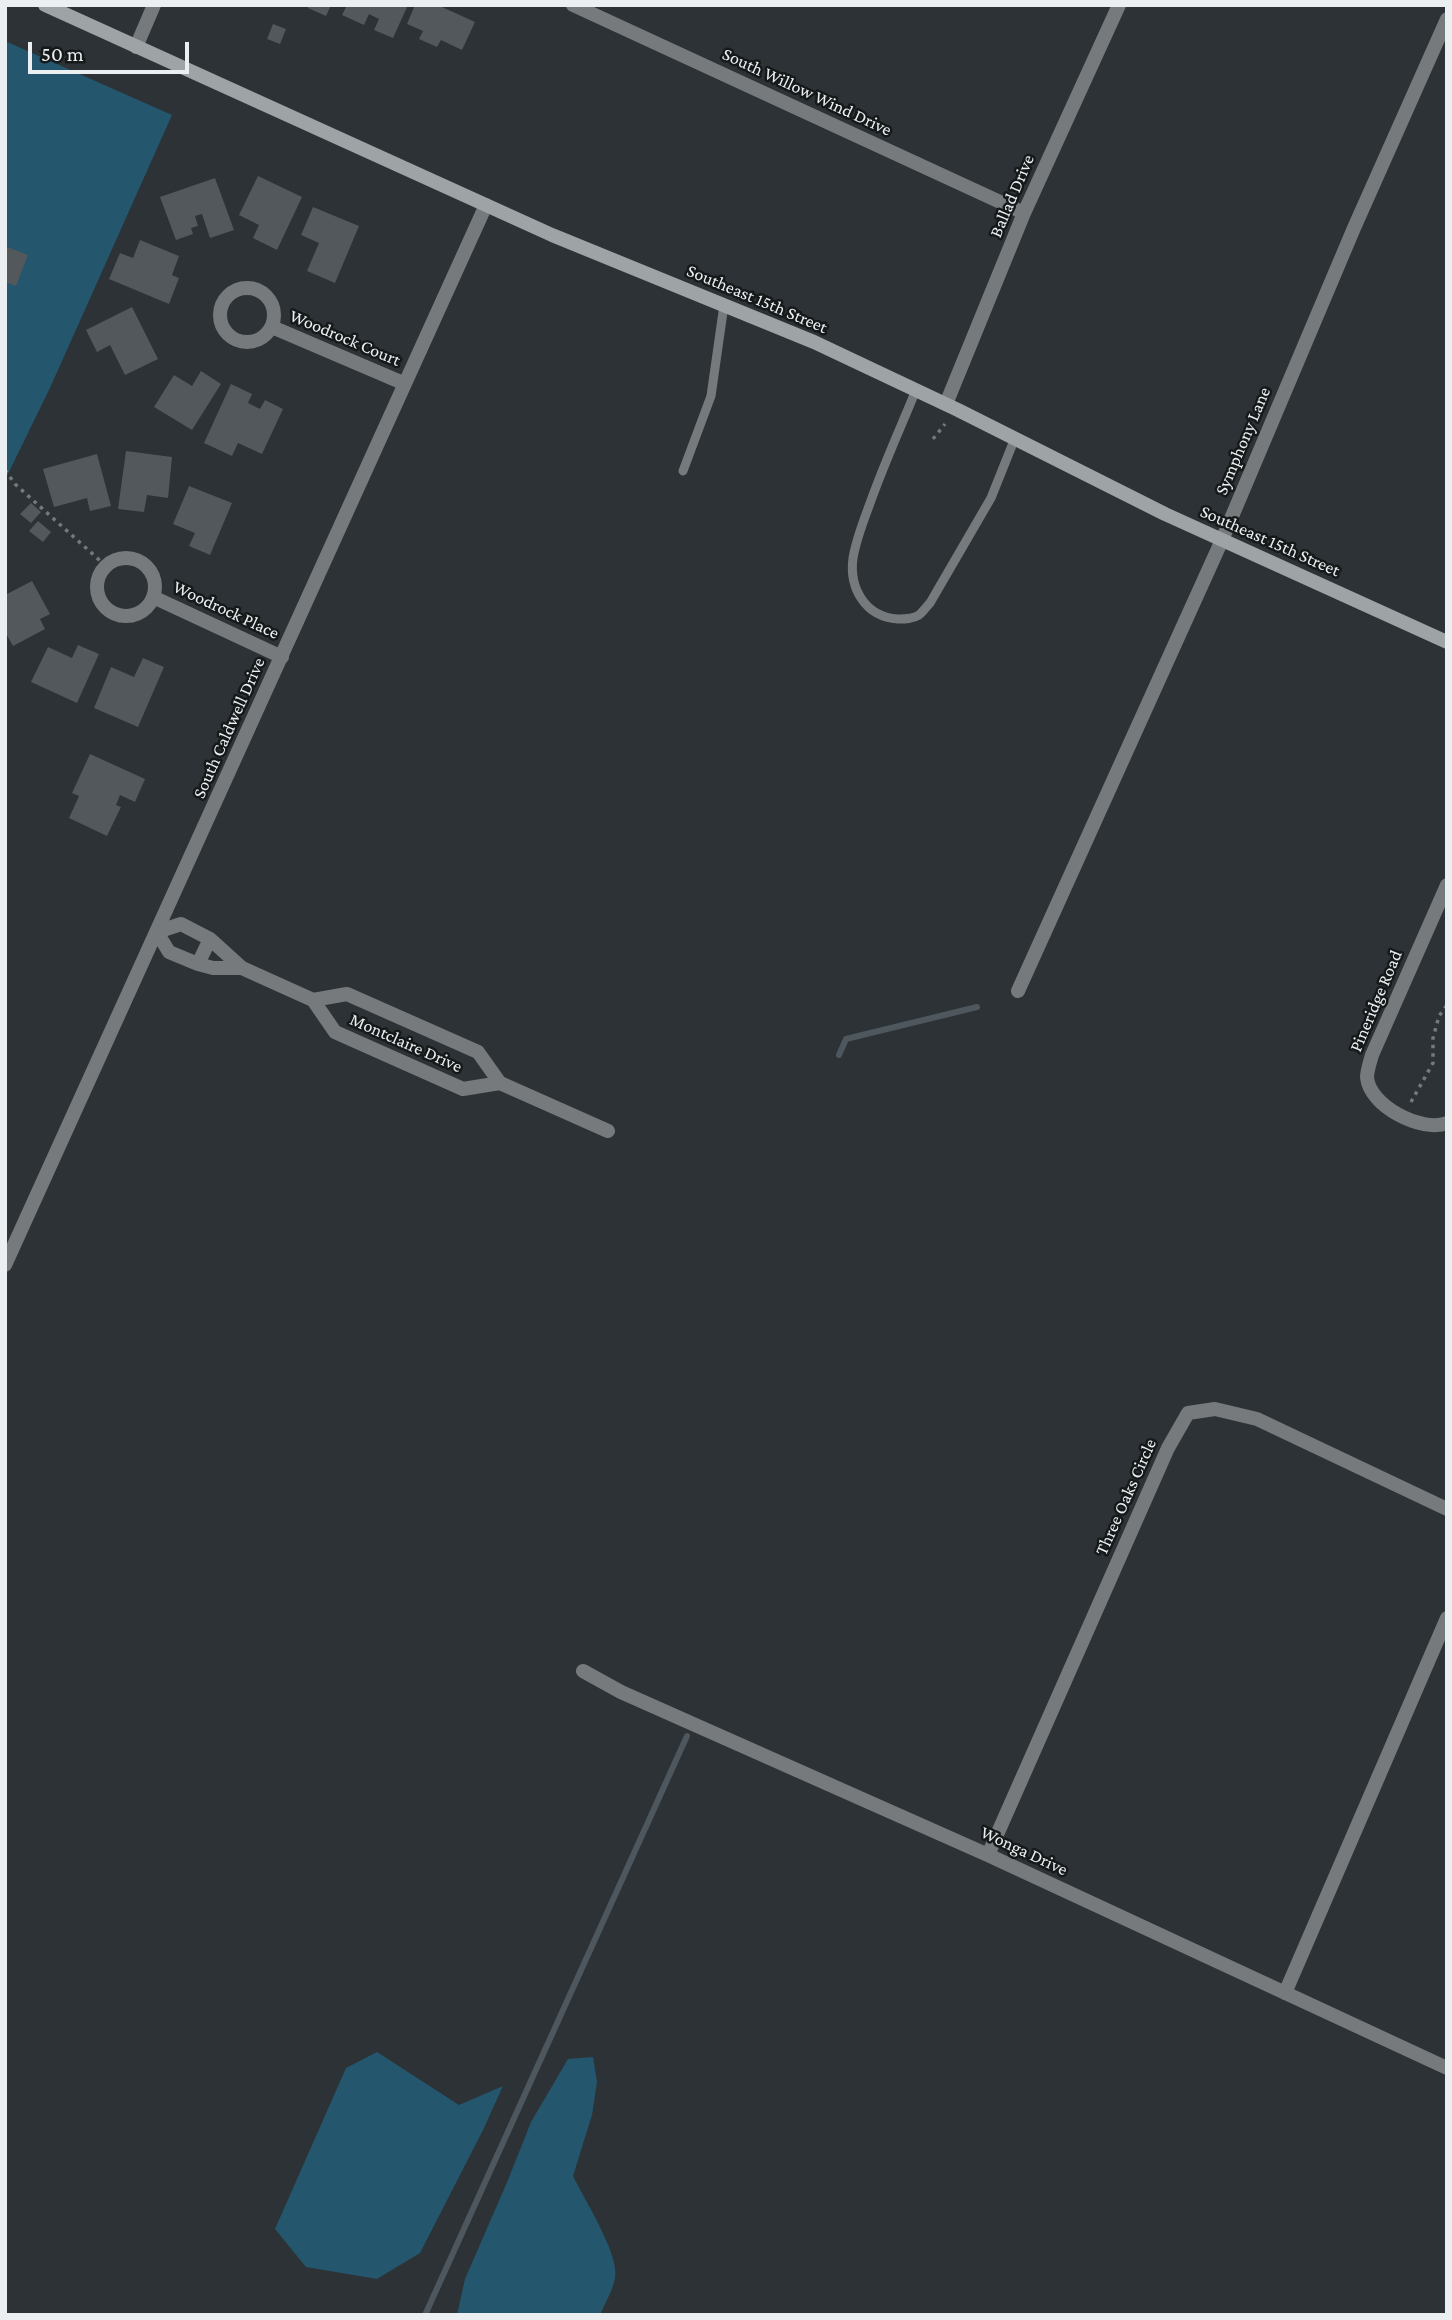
<!DOCTYPE html>
<html>
<head>
<meta charset="utf-8">
<style>
	body { margin:0 }
	#map { position:relative; width:1452px; height:2320px; overflow:hidden; background:#2c3235; font-family:"Crimson Pro",serif }
	canvas { display:block }
	.frame { position:absolute; inset:0; border:7px solid #ebeff1; pointer-events:none }
	.scale { position:absolute; left:28px; top:42px; width:161px; height:32px; box-sizing:border-box; border:4px solid #ebeff1; border-top:0; padding-left:9px; font-size:21px; line-height:24px; white-space:nowrap; color:#ebeff1; -webkit-text-stroke:5px #16191a; paint-order:stroke }
</style>
</head>
<body>
<div id="map">
<canvas width="1452" height="2320"></canvas>
<div class="frame"></div>
<div class="scale">50 m</div>
</div>
<script>
const ctx = document.querySelector('canvas').getContext('2d');
ctx.lineJoin = 'round';
function paint(path, color) {
  ctx.fillStyle = color;
  ctx.fill(path, 'evenodd');
}
function stroke(path, color, width, dash) {
  ctx.strokeStyle = color;
  ctx.lineWidth = width;
  ctx.lineCap = dash ? 'butt' : 'round';
  ctx.setLineDash(dash || []);
  ctx.stroke(path);
}
function write(font, color, halo, rows, align = 'center') {
  ctx.font = font + ' "Crimson Pro",serif';
  ctx.lineWidth = 5;
  ctx.setLineDash([]);
  ctx.textBaseline = 'middle';
  ctx.strokeStyle = halo;
  ctx.fillStyle = color;
  for (const [text, x, y, turn = 0] of rows) {
    ctx.save();
    ctx.translate(x, y);
    ctx.rotate((+turn || 0) * Math.PI / 180);
    ctx.textAlign = isNaN(turn) ? turn : align;
    if (halo) ctx.strokeText(text, 0, 0);
    ctx.fillText(text, 0, 0);
    ctx.restore();
  }
}
const green = new Path2D(`
	M5,41L172,115L49,390L5,480Z
	M377,2052L459,2105L503,2086L483,2130L420,2253L377,2279L306,2267L275,2229L346,2068Z
	M593,2057L597,2082L592,2115L573,2176C584,2199 620,2255 615,2278C613,2290 605,2303 600,2315H457L465,2279L508,2180L531,2122L568,2059Z`);
const stream = new Path2D(`
	M839,1055L846,1039L977,1007
	M425,2315L687,1736`);
const building = new Path2D(`
	M309,5H331L326,16L308,8Z
	M347,5H408L393,38L374,30L379,19L369,14L364,25L342,15Z
	M415,5H443L442,7L475,22L462,50L441,40L437,47L419,39L423,31L407,24Z
	M273,24L286,29L280,44L267,39Z
	M258,176L302,197L277,250L253,238L259,225L239,215Z
	M215,178L234,230L210,238L202,214L195,216L198,226L191,228L193,234L176,240L160,197Z
	M313,207L359,226L335,283L307,271L319,243L301,235Z
	M140,240L179,256L172,275L179,278L169,304L109,279L120,253L133,258Z
	M5,246L28,255L16,286L5,282Z
	M132,307L158,359L125,375L110,345L97,352L86,330Z
	M201,371L221,384L192,430L154,407L174,375L192,386Z
	M231,384L252,394L248,403L260,409L265,400L283,409L262,454L238,443L232,456L204,443Z
	M126,451L172,457L168,498L147,495L144,512L118,509Z
	M97,454L111,506L90,511L87,498L54,507L43,469Z
	M189,486L232,503L210,555L189,546L195,533L173,524Z
	M31,503L41,512L31,523L20,514Z
	M38,521L51,532L43,542L29,531Z
	M32,581L50,614L40,619L45,629L13,646L5,632V595Z
	M78,645L99,654L77,703L31,682L48,647L72,658Z
	M143,658L164,667L138,727L94,708L111,667L134,677Z
	M90,754L145,779L135,802L120,795L116,805L121,807L107,836L69,818L79,796L72,793Z`);
const path = new Path2D(`
	M933,439L945,424
	M5,470L15,484L106,566
	M1411,1102L1433,1063V1038L1439,1016L1447,1005`);
const service = new Path2D(`
	M916,390C900,429 883,466 869,506C863,522 856,540 853,558C849,588 865,617 898,619C905,619 913,619 919,615C923,612 926,607 930,603L991,498L1015,438
	M683,471L711,396L724,305`);
const minor = new Path2D(`
	M573,5L1024,213
	M136,47L154,5
	M220 315a27 27 0 1 1 54 0a27 27 0 1 1-54 0Z
	M272,327L403,383
	M946,404L1024,213L1119,5
	M97 587a29 29 0 1 1 58 0a29 29 0 1 1-58 0Z
	M153,597L282,657
	M1447,885L1372,1055C1370,1062 1367,1071 1367,1077C1369,1106 1422,1133 1447,1123
	M198,964L210,939
	M242,968H213L198,964L169,952L157,932L181,924L210,939L242,968L313,1000L347,994L478,1052L500,1083L608,1131
	M1018,991L1222,540L1354,228L1447,19
	M313,1000L335,1032L463,1089L500,1083
	M5,1265L486,205
	M583,1671L621,1692L988,1855L1447,2068
	M988,1855L1168,1448L1188,1413L1215,1409L1257,1419L1447,1509
	M1285,1993L1447,1618`);
const secondary = new Path2D(`
	M45,5L552,235L814,342L958,410L1165,514L1447,642`);
const streetNames = [
	["South Willow Wind Drive",807,92,25],
	["Ballad Drive",1012,196,-67],
	["Southeast 15th Street",757,299,23],
	["Woodrock Court",345,338,23],
	["Symphony Lane",1243,441,-67],
	["Southeast 15th Street",1270,541,24],
	["Woodrock Place",226,610,25],
	["South Caldwell Drive",229,728,-66],
	["Pineridge Road",1376,1001,-67],
	["Montclaire Drive",406,1043,24],
	["Three Oaks Circle",1126,1497,-66],
	["Wonga Drive",1024,1851,25]
];
paint(green, '#24576e');
stroke(stream, '#4d575d', 6);
paint(building, '#52585c');
stroke(path, '#747a7c', 3.5, [3.5, 5]);
stroke(service, '#777a7c', 9);
stroke(minor, '#777a7c', 14);
stroke(secondary, '#9ea3a6', 14);
write('18px', '#ebeff1', '#16191a', streetNames);
</script>
</body>
</html>
